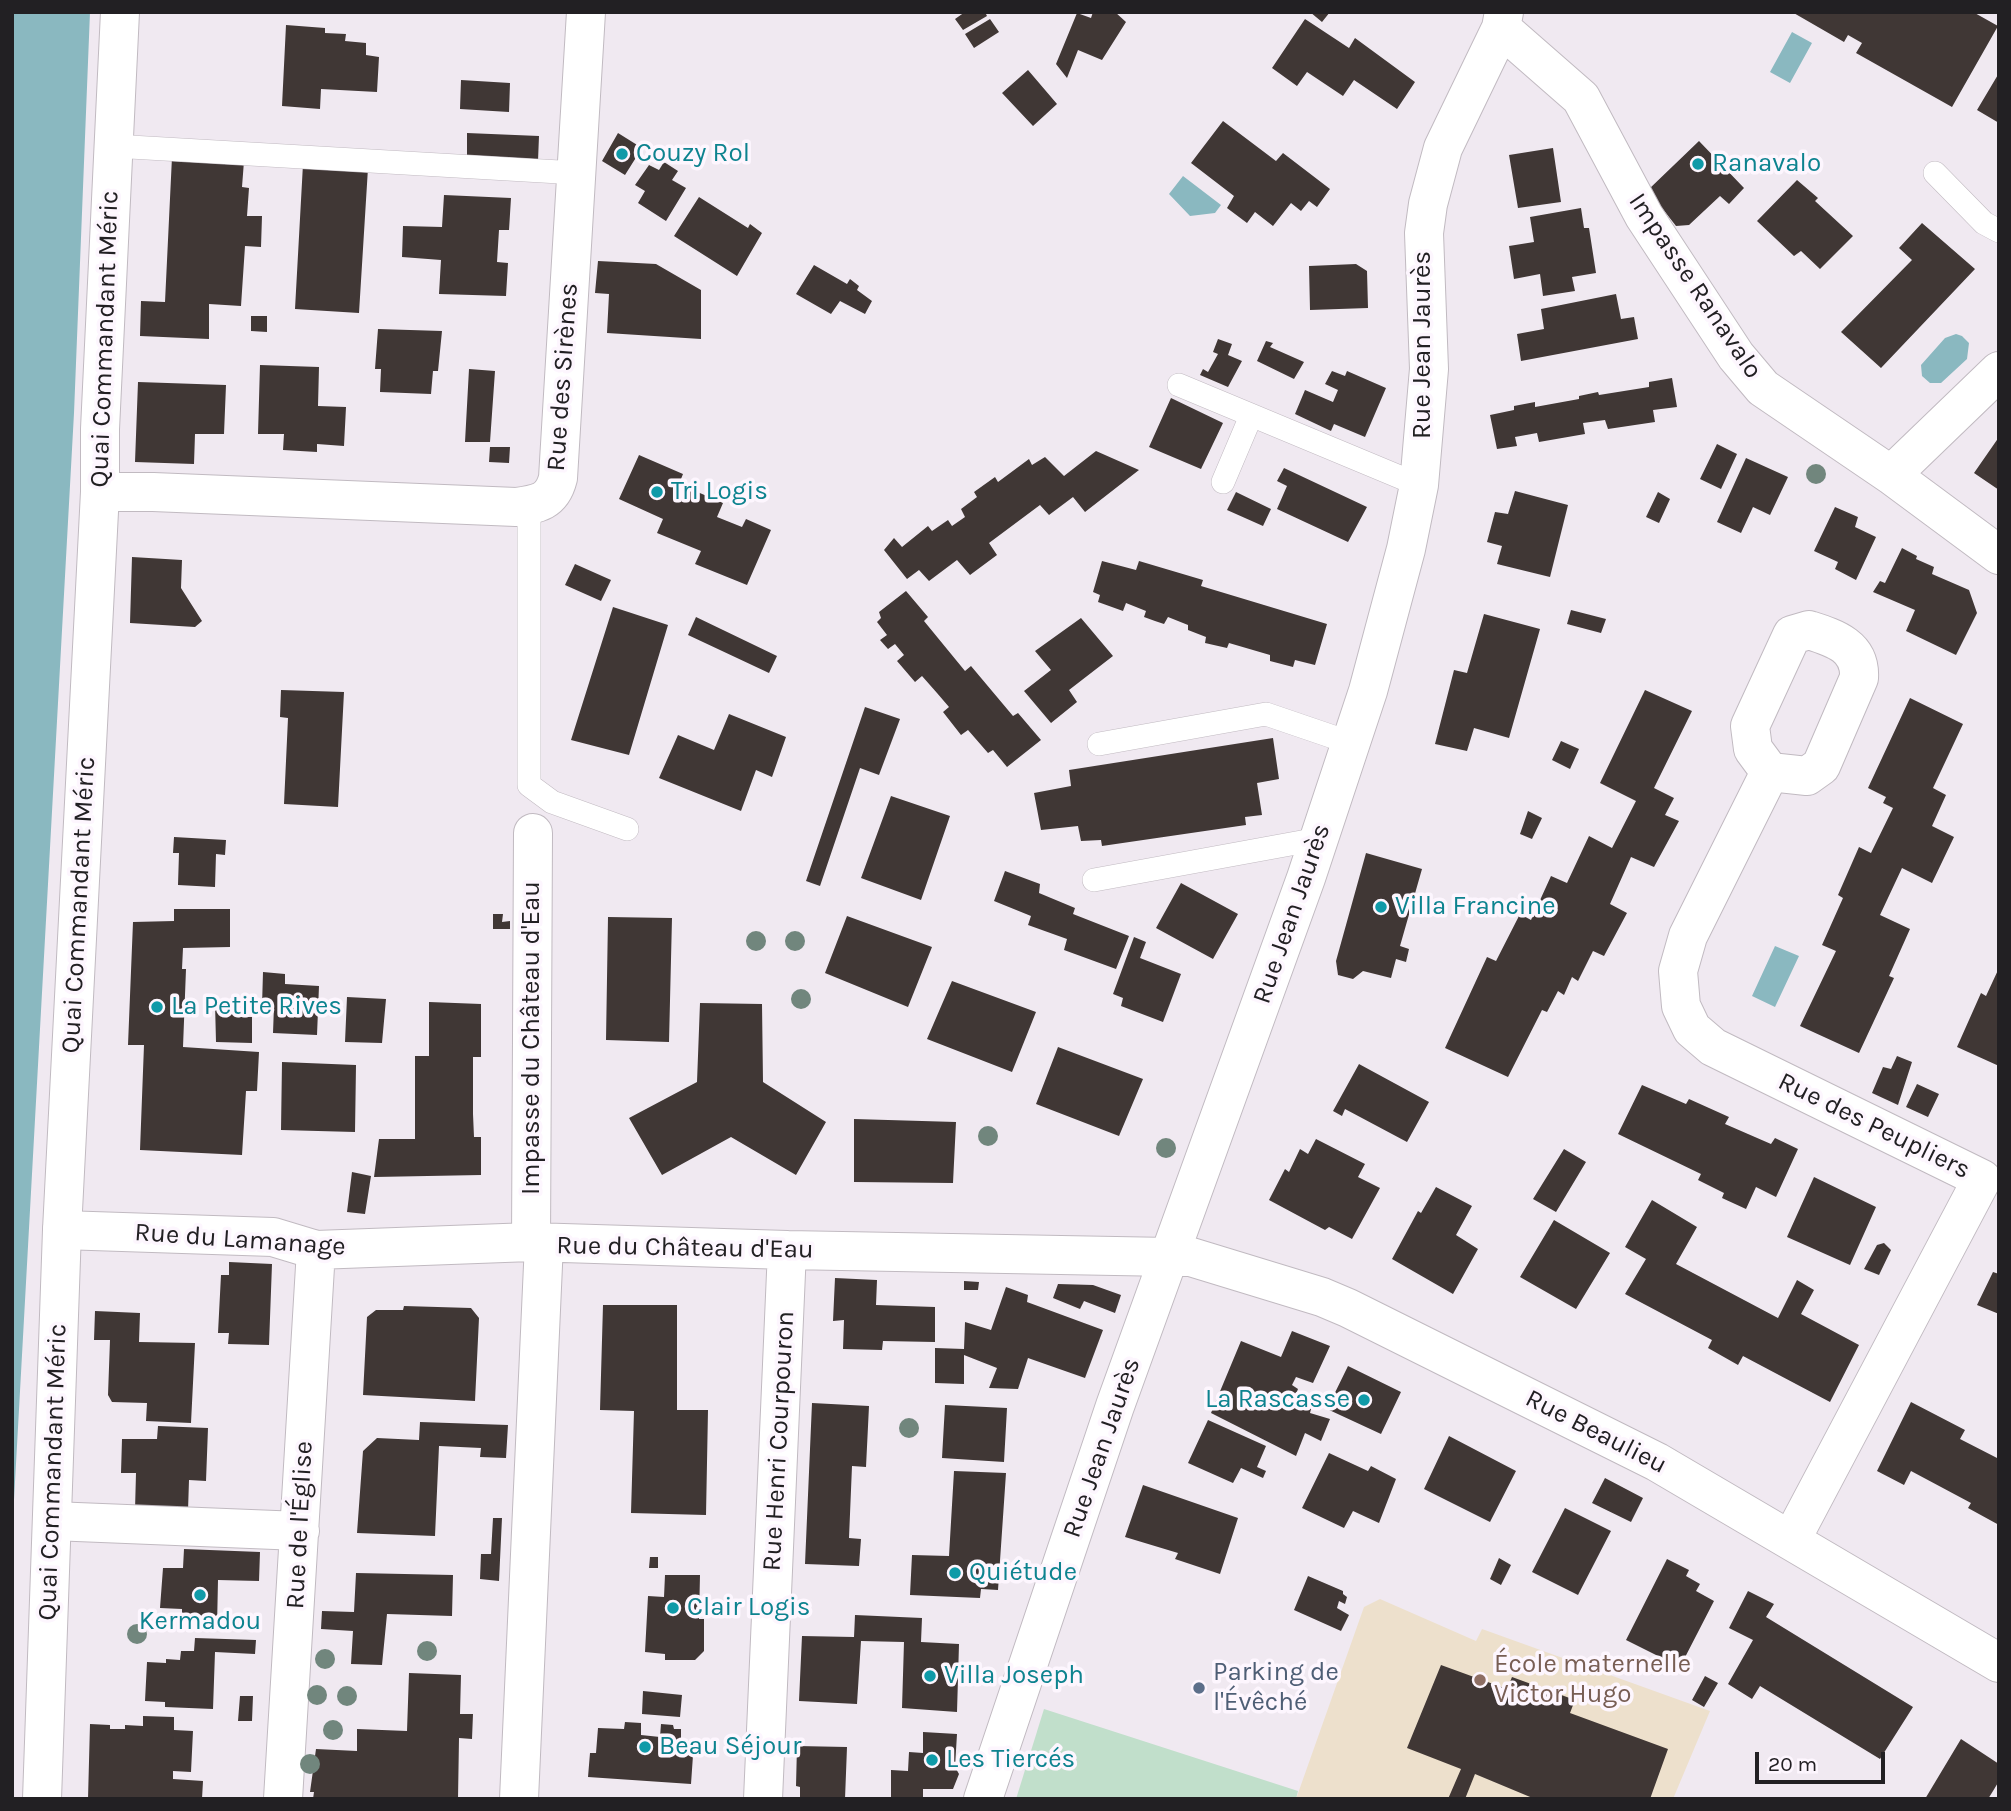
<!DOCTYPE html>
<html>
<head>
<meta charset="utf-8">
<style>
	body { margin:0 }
	#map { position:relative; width:2011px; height:1811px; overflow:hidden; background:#f0e9f1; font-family:Karla,sans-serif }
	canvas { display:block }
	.frame { position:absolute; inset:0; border:14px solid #222023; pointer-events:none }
	.scale { position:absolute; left:1755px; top:1752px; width:130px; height:32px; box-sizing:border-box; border:4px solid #222023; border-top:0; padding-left:9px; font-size:21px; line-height:24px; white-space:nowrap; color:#222023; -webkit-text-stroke:5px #fdf6fe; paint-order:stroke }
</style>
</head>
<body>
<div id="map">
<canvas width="2011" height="1811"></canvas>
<div class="frame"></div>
<div class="scale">20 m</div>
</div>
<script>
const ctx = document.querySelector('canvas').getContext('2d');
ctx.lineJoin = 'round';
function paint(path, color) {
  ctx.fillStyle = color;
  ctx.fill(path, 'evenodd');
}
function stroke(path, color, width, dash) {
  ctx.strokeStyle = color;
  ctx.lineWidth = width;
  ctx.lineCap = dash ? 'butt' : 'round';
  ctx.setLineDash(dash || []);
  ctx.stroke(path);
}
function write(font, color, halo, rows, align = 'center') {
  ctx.font = font + ' Karla,sans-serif';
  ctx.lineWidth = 7;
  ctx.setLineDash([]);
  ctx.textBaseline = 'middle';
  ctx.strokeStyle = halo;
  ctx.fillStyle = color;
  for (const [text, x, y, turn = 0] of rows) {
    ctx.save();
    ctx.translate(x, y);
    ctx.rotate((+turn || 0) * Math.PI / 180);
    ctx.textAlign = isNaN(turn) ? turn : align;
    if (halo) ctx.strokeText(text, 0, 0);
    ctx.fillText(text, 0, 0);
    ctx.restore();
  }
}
const education = new Path2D(`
	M1380,1599L1476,1641L1482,1629L1710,1711L1673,1799H1296L1364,1607Z`);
const green = new Path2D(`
	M1044,1709L1298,1791L1296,1799H1016Z`);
const water = new Path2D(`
	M12,12H90L74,413L12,1536Z
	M1792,32L1812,43L1790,83L1770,72Z
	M1183,176L1221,205L1215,213L1190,216L1169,194Z
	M1956,334L1962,336L1969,343L1967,359L1941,383H1930L1922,376L1921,365L1945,338Z
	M1775,946L1799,956L1775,1007L1752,996Z`);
const building = new Path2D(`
	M965,12H985L987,16L963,30L955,19Z
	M1093,12H1115L1126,22L1102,60L1078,50L1067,78L1056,64L1077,13L1091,18Z
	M1310,12H1330L1322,22Z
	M1792,12H1973L1998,26L1952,107L1856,53L1862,43L1848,35L1844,42Z
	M990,19L999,32L974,48L965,34Z
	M1305,19L1349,48L1355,38L1415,82L1397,109L1354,80L1343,96L1307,72L1297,86L1272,68Z
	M286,25L325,28V33L346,34L345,41L366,43V55L379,57L377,92L321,89L320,109L282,106Z
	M1028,70L1057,104L1033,126L1002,93Z
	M1999,73V123L1977,110Z
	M461,80L510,83L509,112L460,109Z
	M1223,121L1276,161L1283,153L1330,189L1317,207L1309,201L1301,211L1291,203L1273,226L1255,212L1247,223L1227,208L1234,196L1191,163Z
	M467,133L539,136L538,161L467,156Z
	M618,133L642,148L625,175L602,161Z
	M1699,141L1744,188L1729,204L1720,196L1689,225L1676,226L1648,190Z
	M1553,148L1561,202L1518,208L1509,155Z
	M172,157L244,161L242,187L249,188L247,216H262L261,247L245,246L241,306L209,304V339L140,336L141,301L165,302Z
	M664,162L678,171L672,180L686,188L666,221L638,203L645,191L635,185L649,165L659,170Z
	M303,164L368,168L359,313L295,309Z
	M1797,180L1818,198L1815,201L1853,236L1820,269L1801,251L1794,256L1757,221Z
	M444,195L511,198L509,230H499L497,262L508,263L506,296L439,294L441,260L402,257L403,226L442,227Z
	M699,197L748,228L750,224L762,233L737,276L674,236Z
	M1581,208L1584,228H1589L1596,273L1572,277L1575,291L1543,296L1540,274L1514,279L1509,246L1534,242L1530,217Z
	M1922,223L1975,269L1881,368L1841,332L1912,260L1899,248Z
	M598,261L656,264L701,290V339L607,333L609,294L595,293Z
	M1356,264L1367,271L1368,308L1310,310L1309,266Z
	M814,265L847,284L850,279L859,286L857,290L872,301L865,314L840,301L831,314L796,294Z
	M1616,294L1621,319L1634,317L1638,339L1521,361L1517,334L1544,329L1541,309Z
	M251,316H267V332L251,331Z
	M378,329L442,331L438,371H433L431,394L380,392L381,369H375Z
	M1218,339L1232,344L1228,355L1242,361L1228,387L1200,375L1203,369L1208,372L1218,354L1213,352Z
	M1266,341L1273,343L1270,347L1304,362L1294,379L1257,361Z
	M260,365L319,367L318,406L346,407L344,446L317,444V452L283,450L284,434H258Z
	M469,369L495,371L490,442H465Z
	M1332,371L1345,376L1347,371L1386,388L1365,437L1334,424L1331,431L1295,414L1305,390L1333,402L1338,390L1325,384Z
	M1672,378L1677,407L1653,410L1655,422L1608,429L1605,420L1583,423L1585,434L1539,442L1537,433L1515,437L1517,446L1497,449L1490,415L1514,410V406L1535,402V407L1579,399V396L1598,392L1599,395L1649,387V382Z
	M138,382L226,385L224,434H195L194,464L135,462Z
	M1171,398L1223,423L1201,469L1149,447Z
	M1999,437V490L1974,473Z
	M1717,444L1737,454L1721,489L1700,479Z
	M490,447H510L509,463L489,462Z
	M1096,451L1139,470L1085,512L1073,497L1049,515L1040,505L989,543L997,555L970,575L957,560L929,581L919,570L907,579L884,550L894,538L902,547L928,526L932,531L948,520L952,526L965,517L961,509L977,497L974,492L995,477L998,482L1029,459L1032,465L1045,457L1064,476Z
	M639,455L683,474L679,484L723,503L717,517L742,527L746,519L771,530L747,585L695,564L701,551L657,533L663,519L619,499Z
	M1746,458L1788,477L1770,515L1753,507L1741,533L1717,522Z
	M1284,468L1367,507L1348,542L1277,509L1287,486L1277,481Z
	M1515,491L1568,505L1550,577L1497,564L1502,546L1487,542L1495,512L1508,514Z
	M1236,492L1271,509L1263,526L1227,510Z
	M1658,492L1670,499L1659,523L1646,517Z
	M1835,507L1858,517L1855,527L1876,537L1856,580L1835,569L1838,562L1814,551Z
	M1902,548L1917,556L1916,559L1934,567L1932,574L1969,590L1977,613L1956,655L1906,631L1915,610L1873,592L1880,581L1885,583Z
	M132,557L182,560L181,588L202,621L195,627L130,623Z
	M1102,561L1136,570L1139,561L1203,580L1201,586L1327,624L1315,665L1295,660L1293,667L1270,661V655L1229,643L1227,648L1205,643L1206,637L1188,630V625L1168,617L1164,624L1155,621L1144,617L1146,611L1126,603L1123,611L1098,602L1100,595L1093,592Z
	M575,564L611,580L601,601L565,585Z
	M906,591L928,617L924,621L965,671L971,666L1013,716L1018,713L1041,740L1007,767L993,750L988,753L968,730L961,735L943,712L949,707L937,693L922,676L915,682L897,661L904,655L895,644L888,649L880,640L887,635L877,622L881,618L879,612Z
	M613,607L668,625L629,755L571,740Z
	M1571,610L1606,619L1601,633L1567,624Z
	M1484,614L1540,629L1509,738L1474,728L1467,751L1435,744L1454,670L1467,673Z
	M696,617L777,656L769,673L688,635Z
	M1081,618L1113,656L1069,690L1077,702L1051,723L1024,691L1051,670L1035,651Z
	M281,690L344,692L338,807L284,804L288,718L280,717Z
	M1645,690L1692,711L1654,788L1674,798L1665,815L1679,821L1654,867L1631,857L1610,904L1627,913L1604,956L1593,951L1578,981L1572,977L1564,995L1558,991L1547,1012L1542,1010L1508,1077L1445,1048L1487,957L1496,961L1520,914L1531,920L1551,876L1567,883L1589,836L1612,848L1636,801L1600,783Z
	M1910,698L1963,724L1933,788L1946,795L1932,826L1954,837L1932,883L1902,868L1880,915L1910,929L1889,976L1894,978L1859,1053L1800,1026L1836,951L1822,945L1843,898L1838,895L1859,847L1871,853L1893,808L1883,803L1886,797L1868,788Z
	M865,707L900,719L879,775L860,768L820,886L806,881Z
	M729,714L786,737L772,777L756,770L741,811L659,778L678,735L714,750Z
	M1273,738L1279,779L1257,783L1262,815L1245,817L1246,825L1102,846L1101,840L1081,841L1078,826L1041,830L1034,793L1071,786L1069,770Z
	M1561,741L1579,749L1570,769L1552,760Z
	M891,796L950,816L921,900L861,878Z
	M1528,811L1542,818L1532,839L1520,834Z
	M174,837L226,840L225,855L216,854L215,887L178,885L179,853H173Z
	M1366,853L1422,869L1400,946L1409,949L1406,962L1396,959L1391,978L1363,971L1353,979L1338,975L1336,961Z
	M1005,871L1040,884L1039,893L1075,908L1073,914L1129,936L1116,969L1064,950L1067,939L1028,925L1031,916L994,901Z
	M1181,883L1238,914L1213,959L1156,928Z
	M174,909H230V947L183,948L182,969H186L183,1047L259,1052L257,1091H246L242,1155L140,1150L144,1045H128L133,922L174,921Z
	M493,914H503L502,922L510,921V929H493Z
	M847,916L932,947L908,1007L825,973Z
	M608,917L672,918L669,1042L606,1040Z
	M1134,937L1146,942L1140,958L1181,974L1163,1022L1121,1006L1123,998L1113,994Z
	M1999,968V1066L1957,1047L1981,993L1986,996Z
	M263,972L285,974V984L319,986L317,1035L273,1033L274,1006H262Z
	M952,981L1036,1012L1012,1072L927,1039Z
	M347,997L386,999L382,1043L345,1042Z
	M237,1001V1017H252V1043L216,1042L215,1003Z
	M429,1002L481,1004V1057H473V1114L474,1137H481V1175L374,1177L379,1139H415V1056H429Z
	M700,1003L762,1004L763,1082L826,1122L796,1175L731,1137L662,1175L629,1118L697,1082Z
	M1058,1047L1143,1079L1119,1136L1036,1104Z
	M1897,1056L1912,1062L1898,1105L1872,1093L1883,1067L1891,1069Z
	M282,1062L356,1065L355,1132L281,1130Z
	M1359,1064L1429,1102L1407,1142L1345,1109L1342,1116L1333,1111Z
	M1917,1084L1939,1094L1928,1117L1906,1107Z
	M1642,1085L1686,1104L1689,1099L1729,1117L1725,1124L1771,1144L1775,1138L1798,1149L1776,1197L1756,1187L1746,1209L1722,1198L1724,1193L1698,1180L1701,1174L1618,1134Z
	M854,1119L956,1122L953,1183L854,1182Z
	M1316,1139L1365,1164L1358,1177L1380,1188L1352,1239L1329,1227L1325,1230L1269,1200L1285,1169L1289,1172L1300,1149L1308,1154Z
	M1564,1149L1586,1162L1556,1212L1533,1199Z
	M352,1172L371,1176L365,1214L347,1212Z
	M1814,1177L1876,1207L1850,1265L1787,1237Z
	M1436,1187L1472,1206L1456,1235L1478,1249L1453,1294L1392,1259L1418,1211L1421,1213Z
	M1652,1200L1697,1227L1676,1264L1778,1318L1797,1280L1814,1290L1801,1314L1859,1345L1830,1402L1743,1356L1738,1365L1708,1348L1712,1340L1625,1294L1646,1259L1625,1247Z
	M1554,1220L1610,1253L1576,1309L1520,1277Z
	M1884,1243L1891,1250L1879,1275L1864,1269L1877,1245Z
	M229,1262L272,1264L269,1345L228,1344L229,1333H218L221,1275H229Z
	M1993,1272L1999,1274V1314L1977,1305Z
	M835,1278L877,1280L876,1305L935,1307V1342L883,1341L882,1350L843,1349L844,1320L833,1321Z
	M964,1281L979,1282L978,1290H964Z
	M1058,1284L1093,1285L1121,1295L1115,1313L1084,1301L1080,1309L1053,1298Z
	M1006,1287L1028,1295L1027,1302L1103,1330L1085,1378L1028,1358L1018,1389L989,1388L997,1368L964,1355V1384L935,1383V1348L964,1349L965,1322L991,1330Z
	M603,1305H677V1410H708L706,1515L631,1513L634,1411L600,1410Z
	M404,1306L471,1308L479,1318L475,1401L363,1395L367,1317L376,1310H403Z
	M95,1311L140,1313L139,1342L195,1343L191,1423L146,1421L147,1403L112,1402L108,1395L110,1340H94Z
	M1292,1331L1330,1346L1313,1383L1296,1377L1292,1385L1298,1389L1296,1394L1313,1401L1310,1413L1330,1419L1321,1441L1305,1433L1296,1456L1211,1413L1241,1341L1281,1357Z
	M1348,1366L1401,1392L1381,1434L1327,1409Z
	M1911,1402L1965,1430L1960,1439L1999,1459V1525L1968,1508L1971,1503L1911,1471L1904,1485L1877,1471Z
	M812,1403L869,1406L866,1467L852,1466L849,1538L861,1539L859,1566L805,1564Z
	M945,1405L1007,1408L1004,1462L942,1458Z
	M1208,1420L1266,1446L1257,1467L1266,1471L1263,1478L1241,1468L1233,1483L1188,1463Z
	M420,1422L508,1425L506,1458L480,1457L481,1448L439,1446L435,1536L357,1533L363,1451L377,1438L419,1440Z
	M158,1426L208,1428L206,1481L189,1480L188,1511L135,1510L136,1473H121L122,1439H157Z
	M1449,1436L1516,1471L1490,1522L1424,1489Z
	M1329,1453L1368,1471L1371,1466L1396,1479L1379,1523L1353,1511L1344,1528L1302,1508Z
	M954,1471L1006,1473L998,1590L981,1589L980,1598L910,1595L912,1555L949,1556Z
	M1605,1478L1643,1498L1631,1522L1592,1503Z
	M1143,1485L1238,1518L1220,1574L1175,1559L1178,1553L1125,1537Z
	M1565,1508L1611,1531L1578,1595L1532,1572Z
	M493,1518H502L499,1581L480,1579L481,1554H491Z
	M184,1549L260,1552L259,1581L218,1580L217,1627L182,1626V1609L160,1608L163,1568H183Z
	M650,1557H658V1568H649Z
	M1499,1558L1511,1565L1501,1585L1490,1579Z
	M1667,1559L1689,1570L1686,1576L1700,1584L1696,1591L1714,1601L1680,1667L1626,1640Z
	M356,1573L453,1575L452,1616L387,1614L382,1665L351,1664L353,1631L321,1629L322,1611L354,1612Z
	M665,1575H700L699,1619H704V1651L695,1660H665V1654L645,1652L648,1596L664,1597Z
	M1308,1576L1343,1591V1594L1347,1597L1345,1604L1339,1601L1337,1608L1349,1615L1341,1631L1294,1610Z
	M1748,1591L1774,1604L1766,1617L1913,1707L1880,1759L1760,1686L1752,1699L1728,1684L1753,1640L1729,1628Z
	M855,1615L922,1618L921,1642L959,1644L957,1712L902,1708L904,1642L861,1641L857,1704L799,1701L802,1636L854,1637Z
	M195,1638L256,1640L255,1654L215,1652L213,1709L165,1707V1702L145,1701L147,1662L166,1663V1659L180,1660L181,1651H194Z
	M1441,1665L1507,1689L1512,1677L1575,1700L1570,1713L1668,1749L1650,1799H1535L1475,1774L1465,1799H1448L1461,1769L1407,1748Z
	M409,1673L461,1675L460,1714H473L472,1739L459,1738L458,1799H313L314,1792H310L316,1749L357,1751V1729L407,1731Z
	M1705,1676L1718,1683L1704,1707L1692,1700Z
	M643,1691L682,1695L680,1717L642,1714Z
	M240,1696H253L252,1721H238Z
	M143,1716L174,1717V1730L193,1731L191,1772L173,1771V1779L203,1781L202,1799H88L90,1724L110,1725V1729H125V1725L143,1726Z
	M625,1722L641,1723V1735L660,1737L661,1724L673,1725L674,1729H681V1740L694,1741L691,1784L588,1777L590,1753H596L598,1728L624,1729Z
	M923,1732L957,1734L955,1767L959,1774L953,1789H923V1799H891V1770L908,1771L909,1752L923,1753Z
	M1961,1739L1999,1764V1781L1993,1791L1988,1799H1925Z
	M797,1746L847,1747L845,1799H800V1787L796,1786Z`);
const lane = new Path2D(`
	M113,146L577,173
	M1935,173L1984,223L1999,231
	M1179,385L1419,485
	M1223,482L1251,416
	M529,505V785L552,802L627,829
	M1099,744L1266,714L1351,743
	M1094,880L1318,839`);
const street = new Path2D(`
	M1501,28L1581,98L1644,216L1736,356L1763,388L1891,475L1999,555
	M1891,475L1999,371
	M100,492H153L516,507C538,504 552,502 558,478L586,12
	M1809,630C1834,638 1861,646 1859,678L1821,766L1807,776L1770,772L1753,749L1750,726L1792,635Z
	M1770,772L1688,936L1678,971L1681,1006L1692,1029L1713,1047L1982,1179L1791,1540
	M62,1230L273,1237L316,1250L531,1242L787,1250L1170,1257
	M531,1242L533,833
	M52,1521L300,1531
	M283,1799L316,1250
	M519,1799L544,1243
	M763,1799L787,1250
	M983,1799L1115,1406L1306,878L1368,691L1406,549L1419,485L1429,369L1424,233L1428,204L1443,148L1501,28L1504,12`);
const secondary = new Path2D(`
	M1170,1257H1191L1322,1297L1348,1308L1657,1462L1999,1663
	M42,1799L62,1230L100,492V429L120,12`);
const trees = [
	[1816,474],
	[756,941],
	[795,941],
	[801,999],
	[988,1136],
	[1166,1148],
	[909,1428],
	[137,1634],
	[427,1651],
	[325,1659],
	[317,1695],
	[347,1696],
	[333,1730],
	[310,1764]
];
const markers = [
	[622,154,7,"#0f9aa8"],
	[1698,164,7,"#0f9aa8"],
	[657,492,7,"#0f9aa8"],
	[1381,907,7,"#0f9aa8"],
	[157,1007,7,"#0f9aa8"],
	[1364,1400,7,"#0f9aa8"],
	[955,1573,7,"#0f9aa8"],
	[200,1595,7,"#0f9aa8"],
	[673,1608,7,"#0f9aa8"],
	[930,1676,7,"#0f9aa8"],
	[1480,1680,7,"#8d6e63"],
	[1199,1688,7,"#5c6f8a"],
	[645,1747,7,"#0f9aa8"],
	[932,1760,7,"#0f9aa8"]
];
const cultureNames = [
	["Couzy Rol",636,154],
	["Ranavalo",1712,164],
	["Tri Logis",671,492],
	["Villa Francine",1395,907],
	["La Petite Rives",171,1007],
	["La Rascasse",1350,1400,"right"],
	["Quiétude",969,1573],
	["Clair Logis",687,1608],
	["Kermadou",200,1622,"center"],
	["Villa Joseph",944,1676],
	["Beau Séjour",659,1747],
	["Les Tiercés",946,1760]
];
const streetNames = [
	["Impasse Ranavalo",1695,286,56],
	["Quai Commandant Méric",105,339,-88],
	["Rue Jean Jaurès",1423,345,-90],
	["Rue des Sirènes",563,377,-86],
	["Quai Commandant Méric",79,905,-87],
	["Rue Jean Jaurès",1292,914,-71],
	["Impasse du Château d'Eau",532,1038,-90],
	["Rue des Peupliers",1874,1126,26],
	["Rue du Lamanage",240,1240,4],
	["Rue du Château d'Eau",685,1248,1],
	["Rue Beaulieu",1596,1432,27],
	["Rue Henri Courpouron",779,1441,-87],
	["Rue Jean Jaurès",1102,1448,-71],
	["Quai Commandant Méric",53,1472,-88],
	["Rue de l'Église",300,1525,-87]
];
const educationNames = [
	["École maternelle",1494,1665],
	["Victor Hugo",1494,1695]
];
const serviceNames = [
	["Parking de",1213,1673],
	["l'Évêché",1213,1703]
];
paint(education, '#ede0cc');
paint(green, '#c1dfcb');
paint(water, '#8ab8c0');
paint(building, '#403735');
stroke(lane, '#c1bac1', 24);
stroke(street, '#c1bac1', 40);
stroke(secondary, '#c1bac1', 40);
stroke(lane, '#fff', 23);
stroke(street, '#fff', 38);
stroke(secondary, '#fff', 38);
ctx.fillStyle = '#71867d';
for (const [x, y] of trees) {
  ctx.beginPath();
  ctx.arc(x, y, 10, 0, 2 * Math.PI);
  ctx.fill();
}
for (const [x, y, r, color] of markers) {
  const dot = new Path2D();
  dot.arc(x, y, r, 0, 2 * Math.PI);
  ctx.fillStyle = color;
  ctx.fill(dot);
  stroke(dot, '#fdf6fe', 2.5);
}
write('26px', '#0d838f', '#fdf6fe', cultureNames, 'left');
write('26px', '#222023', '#fdf6fe', streetNames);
write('26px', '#785e54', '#fdf6fe', educationNames, 'left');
write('26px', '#4e5e75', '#fdf6fe', serviceNames, 'left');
</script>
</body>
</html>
